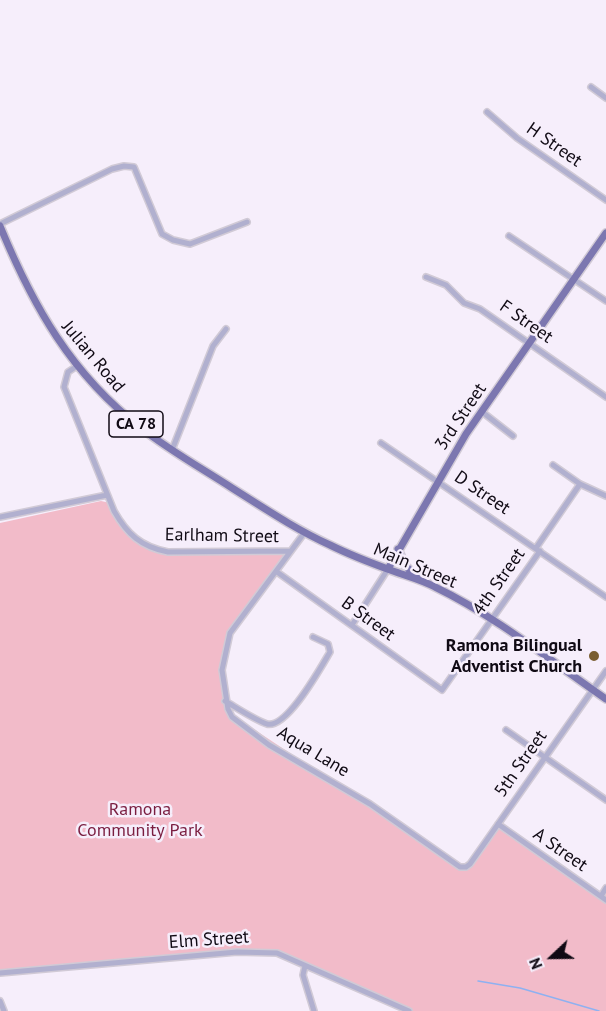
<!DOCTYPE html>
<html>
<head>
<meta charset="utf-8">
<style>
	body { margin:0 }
	#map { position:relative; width:606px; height:1011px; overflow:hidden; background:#f6eefb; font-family:"PT Sans",sans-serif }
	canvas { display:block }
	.north { position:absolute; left:522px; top:927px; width:60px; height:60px; -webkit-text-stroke:4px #f6eefb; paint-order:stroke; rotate:248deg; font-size:16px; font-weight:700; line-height:24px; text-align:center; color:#100a14 }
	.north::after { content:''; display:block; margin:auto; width:21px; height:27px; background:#100a14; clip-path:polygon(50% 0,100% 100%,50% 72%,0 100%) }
</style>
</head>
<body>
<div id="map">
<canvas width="606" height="1011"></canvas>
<div class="north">N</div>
</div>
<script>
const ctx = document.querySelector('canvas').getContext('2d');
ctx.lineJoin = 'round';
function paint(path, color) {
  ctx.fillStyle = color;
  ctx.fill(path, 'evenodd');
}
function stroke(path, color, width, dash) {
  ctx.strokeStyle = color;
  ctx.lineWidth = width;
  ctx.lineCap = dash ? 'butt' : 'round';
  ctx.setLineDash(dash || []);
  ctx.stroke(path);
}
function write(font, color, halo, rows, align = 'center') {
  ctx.font = font + ' "PT Sans",sans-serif';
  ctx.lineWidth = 5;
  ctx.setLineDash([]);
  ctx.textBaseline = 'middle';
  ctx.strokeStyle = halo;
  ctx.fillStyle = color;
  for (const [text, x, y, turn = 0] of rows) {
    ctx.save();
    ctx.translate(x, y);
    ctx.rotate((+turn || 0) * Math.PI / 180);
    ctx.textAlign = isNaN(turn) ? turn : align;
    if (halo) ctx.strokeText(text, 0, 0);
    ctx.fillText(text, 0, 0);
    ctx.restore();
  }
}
const green = new Path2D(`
	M101,501L110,503L125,528L159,551L293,549L235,626L223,664L225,703L234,716L460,866H467L498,825L606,900V1011H409L267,951L0,973V523Z`);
const stream = new Path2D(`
	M478,981L520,988L599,1011`);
const minor = new Path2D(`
	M591,87L606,98
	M487,112L517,138L606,200
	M0,224L112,169L124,166L134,167L162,234L173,240L190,244L247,222
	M509,236L606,301
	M426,277L446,285L464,303L480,309L606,397
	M77,366L68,372L64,387L114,511C127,534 141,547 168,552L290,551
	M481,411L513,436
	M381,443L606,597
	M172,450L213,346L226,329
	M553,465L580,484L606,496
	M0,517L107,495
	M305,532L230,633L222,670L228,709L232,717L269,745L370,804L460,867H466L470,864L606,671
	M536,548L580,484
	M277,572L442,690L540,551
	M352,625L388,569
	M225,701C237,708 255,720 267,724C287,729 321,667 330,652L328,644L313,637
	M506,730L606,800
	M498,824L606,900
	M601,896L606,888
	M305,966L303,975L314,1011
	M0,973L237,952L277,953L409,1011
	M0,1001L4,1011`);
const major = new Path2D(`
	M0,226C33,306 71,374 141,428C169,450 201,468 232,488C264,508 295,529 330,545C350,555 371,563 393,571C407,576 422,580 435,587C495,616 551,661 606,699
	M398,549L405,565L418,579
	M388,569L466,434L606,233`);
const markers = [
	[594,656,6,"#7a5e31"]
];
const shields = [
	[136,424,54]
];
const shieldNames = [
	["CA 78",136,424]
];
const streetNames = [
	["H Street",554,145,35],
	["F Street",526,322,35],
	["Julian Road",93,357,50],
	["3rd Street",461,417,-56],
	["D Street",482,493,34],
	["Earlham Street",222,536,1],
	["Main Street",415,566,23],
	["4th Street",499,582,-55],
	["B Street",368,619,36],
	["Aqua Lane",313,752,31],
	["5th Street",521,764,-55],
	["A Street",560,850,35],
	["Elm Street",209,940,-4]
];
const poiNames = [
	["Ramona Bilingual",582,646],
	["Adventist Church",582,667]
];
const parkNames = [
	["Ramona",140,810],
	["Community Park",140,831]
];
paint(green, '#f2bbc9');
stroke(stream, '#8eb1f1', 1.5);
stroke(minor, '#d1cad6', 8);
stroke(major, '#d1cad6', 10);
stroke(minor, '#b1b0cf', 5);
stroke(major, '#7c77b0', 7);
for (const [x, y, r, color] of markers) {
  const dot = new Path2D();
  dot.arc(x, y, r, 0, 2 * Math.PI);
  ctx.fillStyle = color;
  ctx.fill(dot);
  stroke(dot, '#f6eefb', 2);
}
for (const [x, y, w] of shields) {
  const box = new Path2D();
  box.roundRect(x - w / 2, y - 13, w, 26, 4.5);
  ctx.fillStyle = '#f6eefb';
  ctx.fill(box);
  stroke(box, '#100a14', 1.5);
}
write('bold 16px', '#100a14', null, shieldNames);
write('18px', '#100a14', '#f6eefb', streetNames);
write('bold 18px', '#100a14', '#f6eefb', poiNames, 'right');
write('18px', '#7a1d40', '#f6eefb', parkNames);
</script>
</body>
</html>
